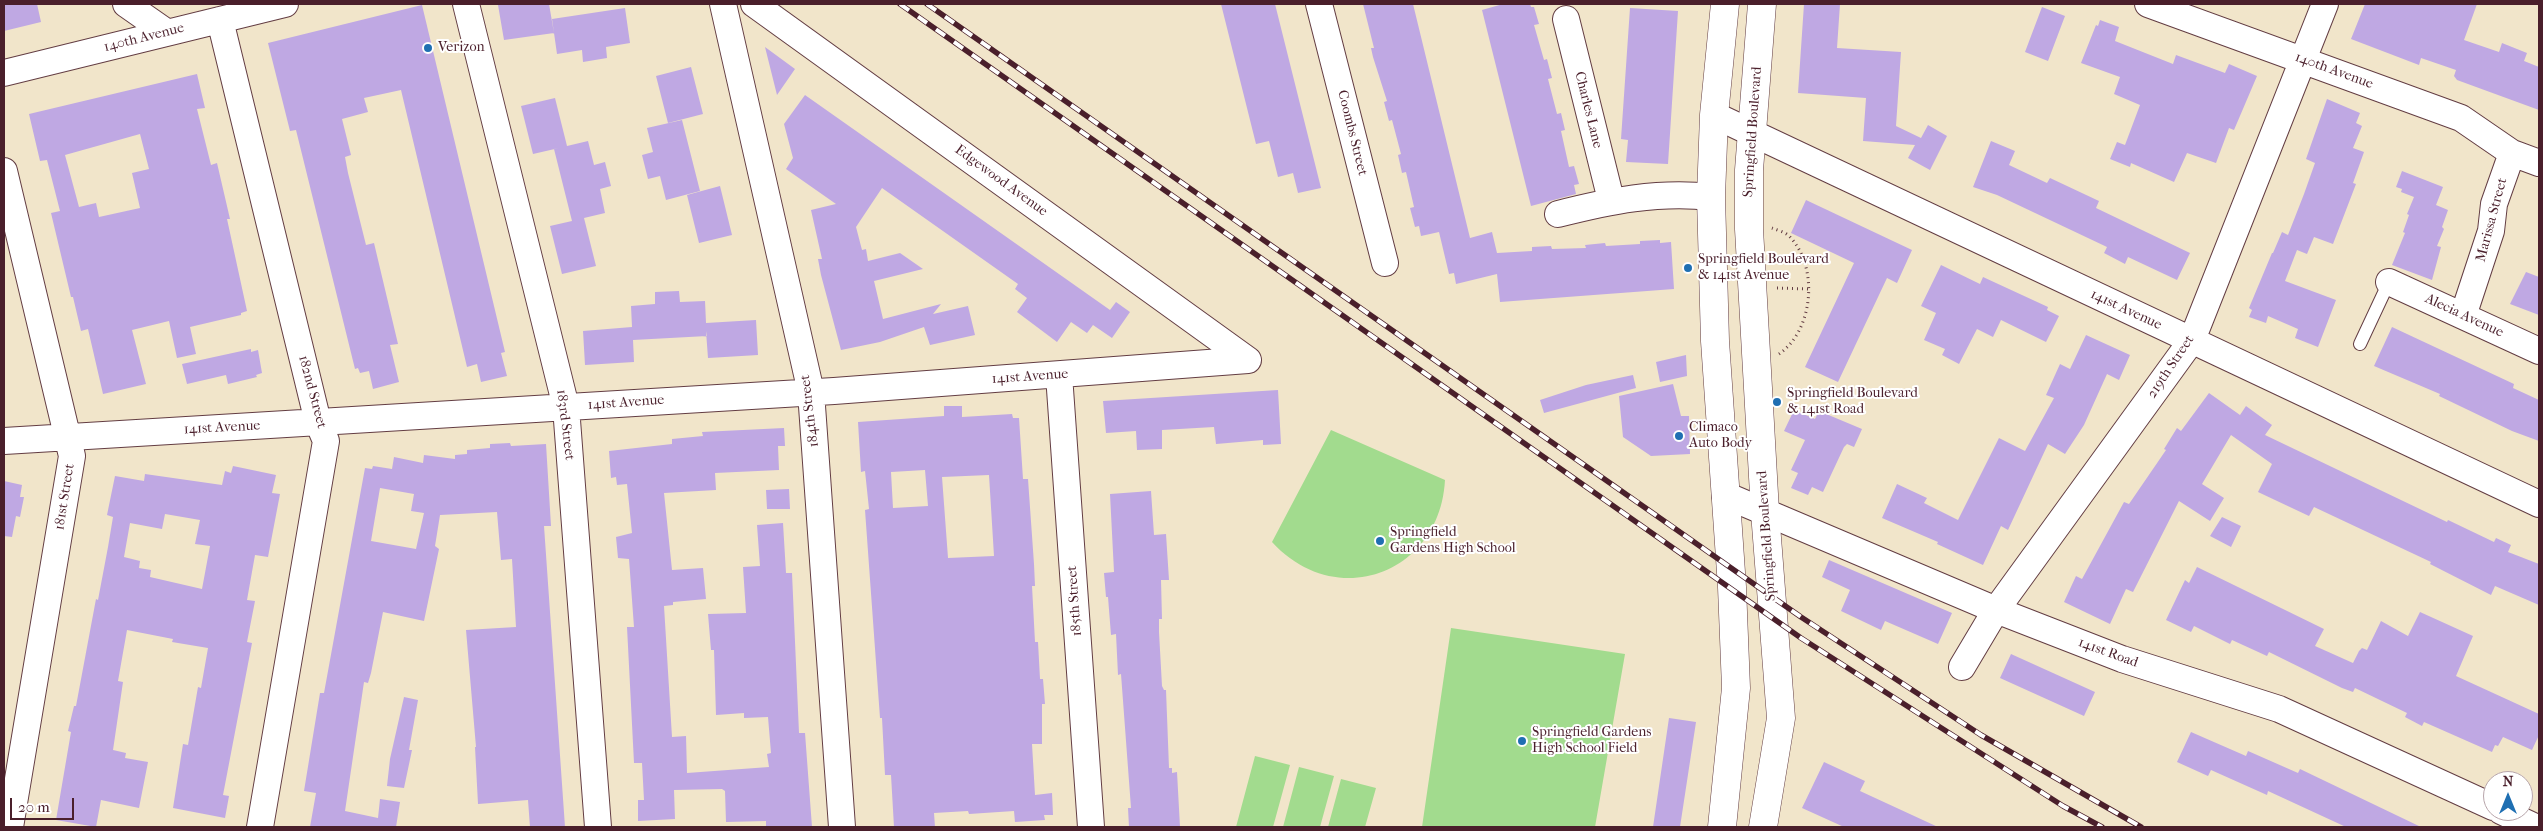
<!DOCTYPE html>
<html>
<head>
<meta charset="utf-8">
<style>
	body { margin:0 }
	#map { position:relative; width:2543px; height:831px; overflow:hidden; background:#f1e5ca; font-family:"IM FELL French Canon",serif }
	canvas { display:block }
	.frame { position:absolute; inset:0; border:5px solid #4a1f2b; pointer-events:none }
	.north { position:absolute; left:2483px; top:771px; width:50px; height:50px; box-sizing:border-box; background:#fff; border:1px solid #b7a5aa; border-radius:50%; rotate:0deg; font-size:14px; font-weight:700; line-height:20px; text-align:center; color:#4a1f2b }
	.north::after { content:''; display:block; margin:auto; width:18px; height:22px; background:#1f6fb2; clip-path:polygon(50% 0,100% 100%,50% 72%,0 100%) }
	.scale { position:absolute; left:10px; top:798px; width:64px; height:22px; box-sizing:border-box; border:2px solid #4a1f2b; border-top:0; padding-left:6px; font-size:15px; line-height:18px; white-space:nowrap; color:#4a1f2b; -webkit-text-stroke:4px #fff; paint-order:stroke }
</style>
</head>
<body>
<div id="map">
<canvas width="2543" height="831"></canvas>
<div class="frame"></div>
<div class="north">N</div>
<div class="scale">20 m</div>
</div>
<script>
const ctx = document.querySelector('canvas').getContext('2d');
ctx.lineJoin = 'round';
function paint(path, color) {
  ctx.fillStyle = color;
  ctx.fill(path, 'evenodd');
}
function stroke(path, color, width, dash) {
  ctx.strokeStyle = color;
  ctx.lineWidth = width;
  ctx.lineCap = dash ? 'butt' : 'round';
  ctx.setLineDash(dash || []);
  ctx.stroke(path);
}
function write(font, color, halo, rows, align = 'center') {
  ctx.font = font + ' "IM FELL French Canon",serif';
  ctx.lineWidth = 4;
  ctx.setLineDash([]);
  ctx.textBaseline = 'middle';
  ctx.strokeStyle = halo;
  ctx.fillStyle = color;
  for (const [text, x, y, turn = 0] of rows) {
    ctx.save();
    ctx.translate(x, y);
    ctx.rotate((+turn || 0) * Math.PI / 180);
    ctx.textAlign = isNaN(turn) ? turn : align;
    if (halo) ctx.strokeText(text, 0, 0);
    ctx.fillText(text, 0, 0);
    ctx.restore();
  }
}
const green = new Path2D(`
	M1331,430L1445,480C1440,574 1336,612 1272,542Z
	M1451,628L1625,654L1595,827H1422Z
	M1255,756L1290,765L1273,827H1236Z
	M1299,767L1334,776L1320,827H1283Z
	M1341,779L1376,788L1365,827H1328Z`);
const building = new Path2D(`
	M4,4H37L41,22L4,31Z
	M508,4H549L554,33L504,40L498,5Z
	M1221,4H1275L1321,188L1298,193L1293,173L1278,177L1269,141L1256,144Z
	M1363,4H1413L1470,238L1492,232L1497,253L1532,251V247L1551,246L1552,249L1586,248L1585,245L1605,243L1606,246L1640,244V241L1660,240V243L1671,242L1674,289L1500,302L1497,274L1456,284L1454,273L1449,274L1439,232L1421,236L1419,226L1415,227L1410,208L1414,207L1406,172L1402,173L1398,155L1401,154L1392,120L1389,121L1384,102L1387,101L1373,57L1371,48H1374Z
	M1503,4H1530L1531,7H1534L1539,24L1534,25L1544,60L1547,59L1552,78L1548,79L1557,114L1561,113L1565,130L1561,131L1569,167L1574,166L1579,184L1574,185L1576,194L1531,206L1482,10Z
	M1804,4H1840L1837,48L1901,52L1896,126L1921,138L1928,125L1947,136L1930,170L1908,158L1915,145L1863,141L1866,98L1798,93Z
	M2365,4H2477L2464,40L2499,52L2502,43L2527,53L2524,61L2539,67V110L2457,80L2454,76L2456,70L2421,58L2419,65L2351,39Z
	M422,5L505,352L501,353L507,376L481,382L477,364L467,367L401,90L364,98L368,112L342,119L351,155L345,157L348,173L366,245L374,243L398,344L390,345L399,382L373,389L369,371L360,373L358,368L355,369L296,130L290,131L268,43Z
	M2042,7L2065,16L2048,61L2025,52Z
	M625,8L630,43L606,47L607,58L583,62L582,50L557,54L552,19Z
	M1630,8L1678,11L1668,164L1626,162L1628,140L1621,139Z
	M2100,20L2119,27L2115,41L2173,64L2176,55L2225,73L2229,64L2257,76L2234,130L2229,128L2216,163L2187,153L2174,182L2131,163L2130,167L2110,159L2117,142L2125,145L2140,105L2114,94L2120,77L2081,63L2096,25L2098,26Z
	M765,47L795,69L777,95Z
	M691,67L703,114L668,123L656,76Z
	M197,74L205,108L197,109L211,165L217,163L230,219H227L247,311L241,313V315L190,327L196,354L177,358L169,321L132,330L146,384L103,394L88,329L81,331L73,297H71L51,213L60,211L47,160L40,161L29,114ZM140,134L149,169L132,173L140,208L99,217L96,203L79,207L65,155Z
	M805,95L1110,310L1116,302L1130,312L1112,338L1093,325L1087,333L1071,322L1057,342L1017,312L1027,298L1015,289L1018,284L882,188L856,227L862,250L866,249L868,261L900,253L923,269L874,281L883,319L941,304L933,314L968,306L975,335L930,345L924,327L880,342L841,350L821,275L818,259H822L811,210L836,204L786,169L793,158L784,124Z
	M555,98L567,146L588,141L594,165L605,162L611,186L600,189L605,213L584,218L596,266L562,274L550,226L572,221L554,149L559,148L533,154L521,106Z
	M2327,99L2360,113L2356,123L2362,126L2353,148L2364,152L2353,183L2356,184L2333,244L2314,237L2307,254L2297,250L2285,281L2336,300L2318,347L2295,338L2298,329L2268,316L2266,323L2249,317L2252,310L2249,308L2272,253H2273L2282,232L2288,235L2304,194L2315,163L2306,159Z
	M682,120L700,191L666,200L660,176L648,179L642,155L653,152L647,128Z
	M1991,141L2015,151L2009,165L2047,183L2050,178L2099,201L2096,208L2190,253L2177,280L2128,257L2125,264L2104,253L2107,247L1997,195L1973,187Z
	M2402,171L2443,187L2436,205L2448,210L2442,227L2444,229L2437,246L2441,247L2432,280L2392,265L2405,233L2403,232L2409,215L2407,214L2414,197L2401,192L2402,189L2396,187Z
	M720,186L732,235L699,243L687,195Z
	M1806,200L1912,250L1897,283L1887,278L1838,382L1805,367L1854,263L1791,233Z
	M1941,265L1980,284L1983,277L2048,307L2047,310L2059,316L2046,342L2001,320L1993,337L1977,329L1959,364L1942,355L1945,349L1924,340L1936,313L1921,306Z
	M2526,272L2539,277V315L2510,304Z
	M679,291L680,302L705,301L706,323L756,320L758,355L708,358L706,331L707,336L633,340L634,362L585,365L583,331L632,327L631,306L655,304V292Z
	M2392,327L2514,384L2513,388L2539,400V441L2512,431L2439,396L2440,394L2374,366Z
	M2086,335L2130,355L2119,380L2107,374L2084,425L2065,454L2048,444L2008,530L2001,526L1983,565L1937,544L1938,542L1882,518L1897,484L1927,498L1924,503L1958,520L1999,438L2025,451L2054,398L2046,395L2060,364L2070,369Z
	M251,349V352L258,350L262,373L256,375L257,377L228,384L226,375L187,384L182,364Z
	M1686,355L1687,376L1660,382L1656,362Z
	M1633,375L1636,388L1544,413L1540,400L1586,385Z
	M1673,384L1681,416H1689L1690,454L1651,456L1623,437L1619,396Z
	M1278,390L1281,444L1263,445V440L1216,444L1214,427L1162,430V449L1137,450L1136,431L1106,433L1103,401Z
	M2209,393L2240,415L2246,406L2272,425L2265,435L2447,522L2448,520L2494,542L2496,538L2511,545L2508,552L2539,564V605L2495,586L2491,595L2430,564L2431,562L2314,507L2309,516L2258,492L2272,464L2231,435L2202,484L2224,498L2210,521L2179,501L2133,592L2126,589L2110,624L2064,602L2076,576L2082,579L2124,502L2129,504L2166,450L2164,449L2177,428L2181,431Z
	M944,406H962V417L1012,414L1013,418H1019L1023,479H1028L1034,564L1035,586H1032L1035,642H1038L1040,679H1043L1045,704H1042V744H1032L1035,795L1052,793L1053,815H1044L1045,820L1015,822L1014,811L969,814L968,811L934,813L935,827H894L891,775H885L882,718H880L865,510L869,509L865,471L861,472L858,422L944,416ZM925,470L928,506L893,508L891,472ZM989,475L994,556L948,558L942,477Z
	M1794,410L1815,419L1819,411L1862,429L1854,447L1847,444L1844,447L1823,492L1812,487L1808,495L1791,488L1798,473L1791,470L1805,440L1784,431Z
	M784,428L785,446H778L779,470L715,473L716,490L664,493L672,570L703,568L706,599L673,602V605L664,606L672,737L686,736L687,773L769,767L767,754L771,753L768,717L744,718V713L716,715L714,650H711L708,614L746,613L743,567L760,566L757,525L783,523L786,573H792L799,733H805L812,827H766V821L726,822L725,791L722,789L674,790L675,819L638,821V800H644L642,763H634L627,627H634L629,559L618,558L616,537L632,533L627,484L617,485L616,477L611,478L609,451L672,444V439L703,436L702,432Z
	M510,443L511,446L546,444L551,526H544L565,827H530L528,800L478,804L475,747H476L466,630L516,627L512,559L501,560L497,512L440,515L435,546L439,549L424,621L383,612L371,673L368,683L364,682L345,811L378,818L380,799L400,802L396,827H310L316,793L304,791L320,693H324L365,468L372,469L373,466L392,469L394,457L423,463L424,455L455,459V455L467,454V450L490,448V444ZM380,488L414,494L411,511L424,513L416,549L371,541Z
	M233,466L276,475L272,493L280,494L268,557L255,555L247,600L255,601L247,642L252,643L223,795L229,796L225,818L173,808L183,744L188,745L198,687L201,688L208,648L172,642L173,639L127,630L118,681L123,682L113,750L126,753L125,758L148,762L139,808L101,800L96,827L56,820L71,732L68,731L74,706H76L96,599L98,600L108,547L113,517L107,515L115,476L144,481L145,474L222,485L225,471L231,473ZM165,514L200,520L195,544L210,546L202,589L150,577L151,570L139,568L140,561L124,557L130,523L162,529Z
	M4,481L22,485L20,497H24L20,517L16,516L12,537L4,536Z
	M789,489L790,509H767L766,490Z
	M1151,491L1154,535L1166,534L1169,580H1161L1162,619H1159V632L1162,686L1164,690H1166L1169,768H1172V773L1177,772L1180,827H1129L1128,808H1131L1121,674L1118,675L1116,634L1111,635L1108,597H1106L1104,573L1114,572L1110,494Z
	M2222,517L2241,526L2231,547L2210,536Z
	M1829,560L1952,613L1938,644L1885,621L1881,630L1841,611L1850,590L1822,577Z
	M2197,567L2324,629L2315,646L2353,663L2359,651L2362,648L2367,650L2381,621L2408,636L2420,612L2473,636L2456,676L2539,714V735L2532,750L2503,737L2498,746L2495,745L2492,752L2424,722L2422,726L2405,717L2407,713L2355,688L2353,692L2342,688L2269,652L2267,656L2232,640L2230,644L2194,626L2191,632L2166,620L2185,580L2189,583Z
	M2011,654L2095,692L2084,716L2000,678Z
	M404,697L418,700L409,750H412L404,788L387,786L390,759Z
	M1669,718L1696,722L1680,827H1653Z
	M2191,732L2246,756L2248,751L2298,773L2300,769L2421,827H2346L2268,791L2267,795L2211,770L2208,776L2177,762Z
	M1824,762L1865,781L1860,791L1938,827H1844L1802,808Z`);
const path = new Path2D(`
	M1772,228C1777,230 1785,232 1789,236C1819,266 1814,330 1779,354
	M1777,288L1808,289`);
const service = new Path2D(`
	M2360,344L2389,282`);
const minor = new Path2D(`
	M126,4L166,32
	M466,4L566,407L598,827
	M723,4L811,392L842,827
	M754,4L1248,360
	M1319,4L1385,263
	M2148,4L2461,118L2512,153L2539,163
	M1566,19L1611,200
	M220,20L318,422L326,441L260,827
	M4,73L285,4
	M1714,115L2539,504
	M4,171L72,456L10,827
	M1558,214C1609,201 1658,191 1711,197
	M2389,282L2539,351
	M2463,316L2491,231L2494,204L2512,153
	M1059,375L1091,827
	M4,441L834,391L1248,360
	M1725,495L1996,610L2122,659L2279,709L2493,807
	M1962,667L1996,610L2192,340L2325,4
	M2501,811L2535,827`);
const primary = new Path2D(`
	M1762,4L1749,170V229L1765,512L1781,718L1763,827
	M1722,827L1736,688L1732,587L1715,341L1711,197L1714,115L1725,4`);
const rail = new Path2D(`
	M900,4L1801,638L2063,806L2102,827
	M927,4L1801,617L1981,735L2141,827`);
const markers = [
	[428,48,5,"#1f6fb2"],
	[1688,268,5,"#1f6fb2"],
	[1777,402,5,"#1f6fb2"],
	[1679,436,5,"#1f6fb2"],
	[1380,541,5,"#1f6fb2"],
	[1522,741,5,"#1f6fb2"]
];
const streetNames = [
	["140th Avenue",144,38,-14],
	["140th Avenue",2334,71,20],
	["Charles Lane",1588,110,76],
	["Springfield Boulevard",1753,132,-86],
	["Coombs Street",1352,133,76],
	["Edgewood Avenue",1001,181,36],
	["Marissa Street",2492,220,-75],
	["141st Avenue",2126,310,25],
	["Alecia Avenue",2464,316,25],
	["219th Street",2171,367,-56],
	["141st Avenue",1030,377,-4],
	["182nd Street",312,392,75],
	["141st Avenue",626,403,-4],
	["184th Street",810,411,-97],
	["183rd Street",565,425,83],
	["141st Avenue",222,428,-3],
	["181st Street",65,497,-81],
	["Springfield Boulevard",1767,536,-94],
	["185th Street",1075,601,-94],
	["141st Road",2108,653,20]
];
const poiNames = [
	["Verizon",438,48],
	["Springfield Boulevard",1698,260],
	["& 141st Avenue",1698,276],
	["Springfield Boulevard",1787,394],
	["& 141st Road",1787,410],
	["Climaco",1689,428],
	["Auto Body",1689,444],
	["Springfield",1390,533],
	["Gardens High School",1390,549],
	["Springfield Gardens",1532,733],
	["High School Field",1532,749]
];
paint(green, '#a2db8e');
paint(building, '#bfa8e3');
stroke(service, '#633d43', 14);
stroke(minor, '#633d43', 28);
stroke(primary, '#633d43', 29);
stroke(path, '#633d43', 3, [1, 4]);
stroke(service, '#fff', 12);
stroke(minor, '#fff', 26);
stroke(primary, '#fff', 28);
stroke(rail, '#4a1f2b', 5.5);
stroke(rail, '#fff', 4, [11]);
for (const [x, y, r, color] of markers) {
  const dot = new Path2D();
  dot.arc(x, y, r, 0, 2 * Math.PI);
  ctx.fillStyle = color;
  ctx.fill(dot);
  stroke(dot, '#fff', 2);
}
write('14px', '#4a1f2b', '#fff', streetNames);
write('14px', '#4a1f2b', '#fff', poiNames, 'left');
</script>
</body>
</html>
